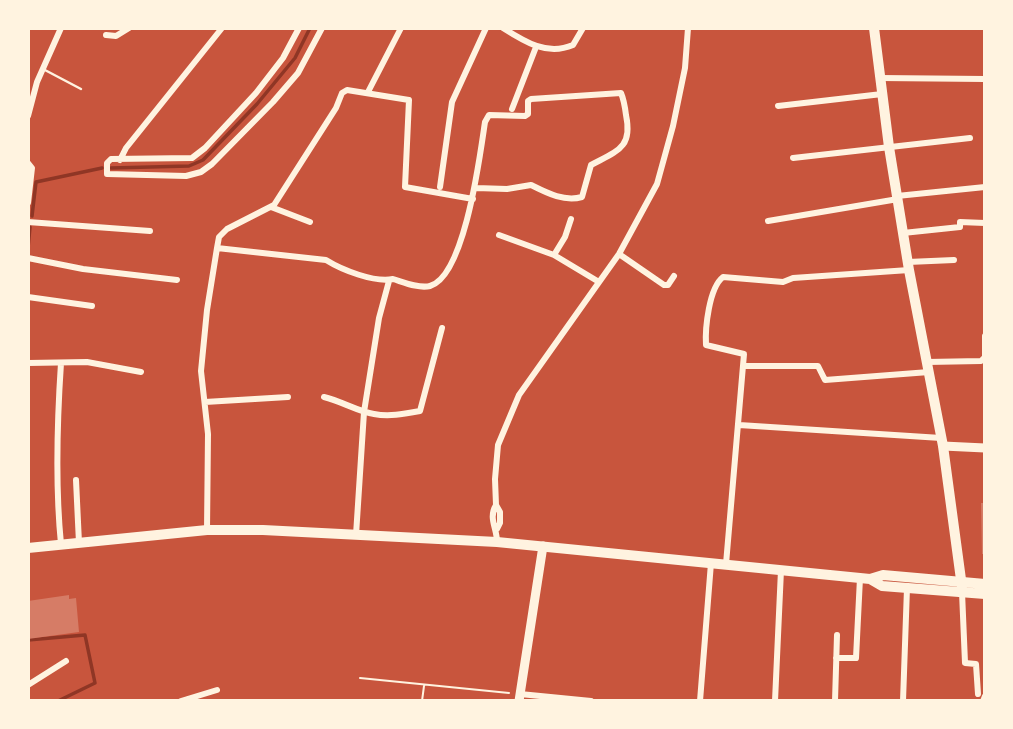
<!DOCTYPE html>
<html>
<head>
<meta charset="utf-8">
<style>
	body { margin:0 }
	#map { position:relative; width:1013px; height:729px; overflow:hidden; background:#c8553d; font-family:"PT Sans Narrow",sans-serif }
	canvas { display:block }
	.frame { position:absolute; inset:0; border:30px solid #fff3e0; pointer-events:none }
</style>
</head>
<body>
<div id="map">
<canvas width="1013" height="729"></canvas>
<div class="frame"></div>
</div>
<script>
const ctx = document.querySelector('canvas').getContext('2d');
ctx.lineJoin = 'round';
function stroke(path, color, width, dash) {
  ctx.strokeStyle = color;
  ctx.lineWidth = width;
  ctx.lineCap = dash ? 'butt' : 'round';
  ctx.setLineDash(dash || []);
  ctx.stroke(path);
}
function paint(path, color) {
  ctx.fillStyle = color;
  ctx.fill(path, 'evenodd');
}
const stream = new Path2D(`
	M111,168L189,166L203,160L257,104L295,58L310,28
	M32,216L36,182L102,168
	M28,248L30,227
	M28,640L85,635L95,683L58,701`);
const building = new Path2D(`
	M981,503H985V554H982Z
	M69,595V599L76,598L79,632L28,639V601Z`);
const path = new Path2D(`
	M360,678L509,693
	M422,701L424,686`);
const service = new Path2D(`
	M43,69L81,89`);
const minor = new Path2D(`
	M299,28L283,58L256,93L205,148L192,158L111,159L107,163V174L186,176L201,172L212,164L273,102L298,73L322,28
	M503,28C525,42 547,56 573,45L583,28
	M106,35L116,36L129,28
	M880,78L985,79
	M368,92L401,28
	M778,106L882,94
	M512,109L536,47
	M28,116L37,82L61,28
	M793,158L970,138
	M120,160L126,148L222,28
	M28,163L32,168L28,203
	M440,187L452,102L486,28
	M897,196L985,187
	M271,207L310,222
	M768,221L898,199
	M28,222L150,231
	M903,233L960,227V222L985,223
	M499,235L554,255L599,282
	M217,248L326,260C342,270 375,283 393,279C403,282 419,289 430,286C465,276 480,155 485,122L489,115L525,116L528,114V101L531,99L621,93C624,100 625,107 626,115C633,148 617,151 591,165L582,197C564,202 547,193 531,185L507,189L476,188
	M619,254L664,285H668L674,276
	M554,255L565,237L571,219
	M28,258L83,269L177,280
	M908,262L954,260
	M28,297L92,306
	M985,357V336
	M927,362L981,361L985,357
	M28,363L87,362L141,372
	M61,363C57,423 55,484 61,544
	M744,366H818L825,380L929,372
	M324,397C341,401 359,412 374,414C389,417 404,414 420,411L442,328
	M205,402L288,397
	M739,425L941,438
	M76,480L79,543
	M496,505C488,518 497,528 497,542
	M497,529L500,523V512L496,505L495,479L498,445L519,395L619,254L657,184L673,126L685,68L688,28
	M207,530L208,434L201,371L207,310L217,248L219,237L227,229L274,205L336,108L342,93L347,90L409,100L405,187L473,199
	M356,535L364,412L379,318L389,281
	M726,564L744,354L706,345C705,328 709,288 723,277L783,282L793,278L909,270
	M962,592L965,663L976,664L978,694
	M836,658H856L860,578
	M28,685L66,661
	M520,694L591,701
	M181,701L217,690
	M700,701L711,563
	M775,701L781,570
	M835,701L837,635
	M903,701L907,588
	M983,701L985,696`);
const secondary = new Path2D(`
	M943,446L985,448
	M519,701L543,546`);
const primary = new Path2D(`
	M874,28L889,147L909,270L943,446L962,587`);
const trunk = new Path2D(`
	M28,548L207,530H263L497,542L860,578L870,579L883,575L985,584
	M870,579L882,586L985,594`);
stroke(stream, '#8f3625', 3.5);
paint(building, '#d67c66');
stroke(path, '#fff3e0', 2);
stroke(service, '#fff3e0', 2.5);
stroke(minor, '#fff3e0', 6);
stroke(secondary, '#fff3e0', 9);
stroke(primary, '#fff3e0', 10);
stroke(trunk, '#fff3e0', 10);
</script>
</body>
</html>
